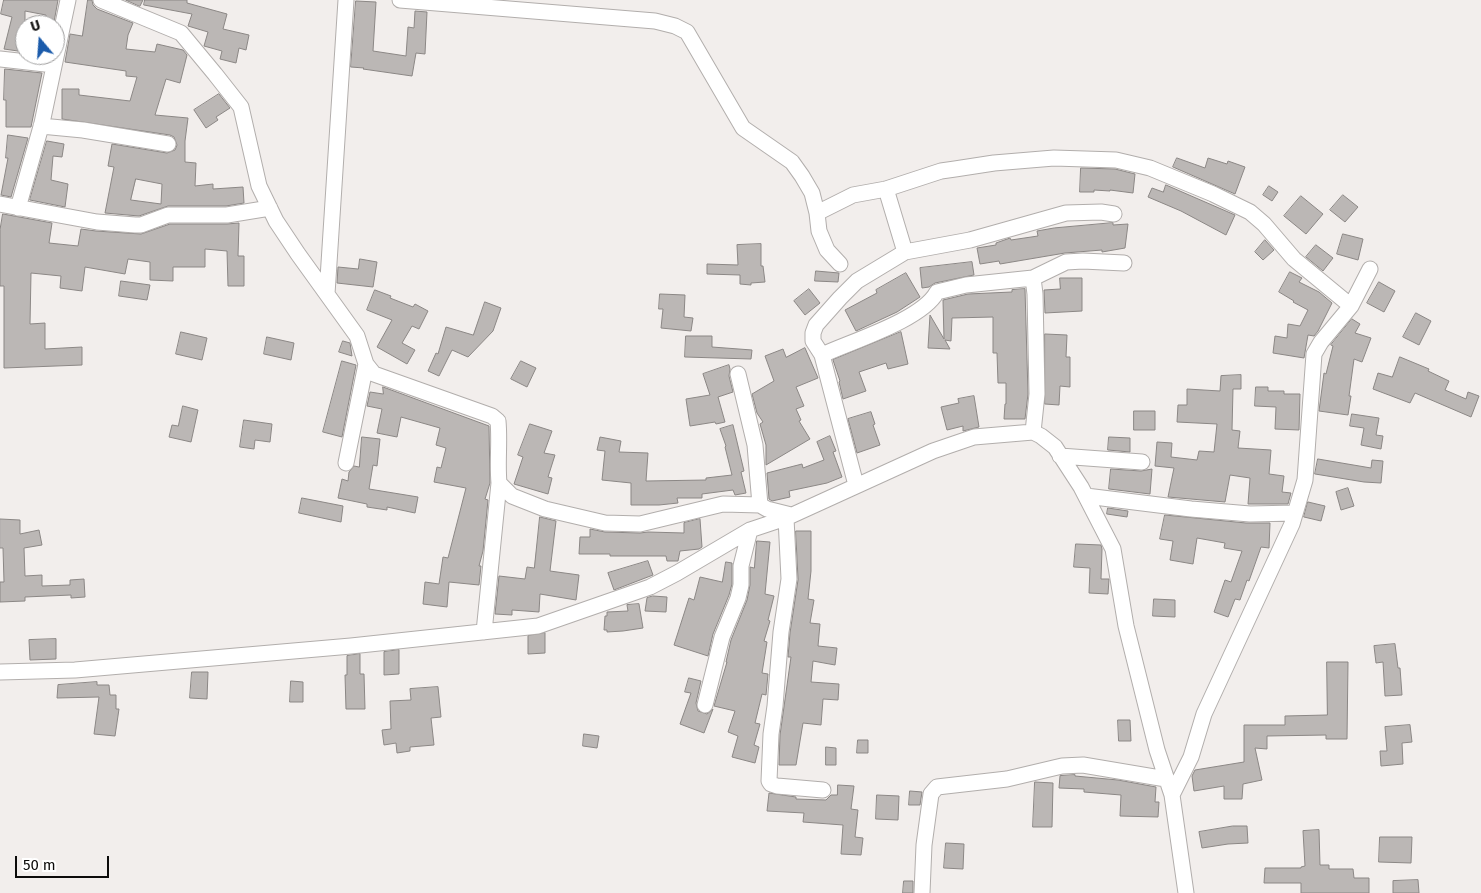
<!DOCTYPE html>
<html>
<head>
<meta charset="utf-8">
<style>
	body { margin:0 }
	#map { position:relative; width:1481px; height:893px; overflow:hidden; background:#f2eeec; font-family:"Fira Sans",sans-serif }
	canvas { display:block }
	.north { position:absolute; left:15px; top:15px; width:50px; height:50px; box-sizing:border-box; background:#fff; border:1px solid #9e9d9d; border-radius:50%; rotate:342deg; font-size:14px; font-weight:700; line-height:20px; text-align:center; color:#0c0b0a }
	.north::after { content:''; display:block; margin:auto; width:18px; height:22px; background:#1b5bab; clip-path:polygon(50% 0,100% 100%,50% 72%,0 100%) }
	.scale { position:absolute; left:15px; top:856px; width:94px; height:22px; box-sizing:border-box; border:2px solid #0c0b0a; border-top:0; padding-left:6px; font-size:15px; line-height:18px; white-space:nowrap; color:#0c0b0a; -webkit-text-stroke:4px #fff; paint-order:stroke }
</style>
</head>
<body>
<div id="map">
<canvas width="1481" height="893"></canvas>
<div class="north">U</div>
<div class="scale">50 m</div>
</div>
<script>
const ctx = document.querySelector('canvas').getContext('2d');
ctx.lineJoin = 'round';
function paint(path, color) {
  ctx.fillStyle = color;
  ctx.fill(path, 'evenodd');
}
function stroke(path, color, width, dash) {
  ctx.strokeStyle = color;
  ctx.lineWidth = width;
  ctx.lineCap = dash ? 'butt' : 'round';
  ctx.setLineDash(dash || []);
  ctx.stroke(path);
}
const building = new Path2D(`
	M4,0H58L54,22L46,20V15L25,11V52L4,49L12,17L1,14Z
	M88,0H92L93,5L97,9L133,23L128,35L126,49L155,52L157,44L183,50L187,55L180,83L166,79L155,115L188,118L185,141V162L196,163L195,186L213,184V189L243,187L244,203L226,206H168L139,216L105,213L114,167L108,166L112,144L167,153L175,150L177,145L174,137L170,135L62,119V89H79V95L130,101L137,77L126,76V71L65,62L70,34L82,36ZM136,179L162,184L161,204L131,200Z
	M126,0H143L140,6Z
	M145,0H187V3L227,14L223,29L249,35L246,50L239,48L236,63L220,59L222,51L204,46L208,32L188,26L192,14L144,5Z
	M356,1L376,2L373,51L406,56L408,27L414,28L415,11L427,12L425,54L416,53L412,76L363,69L364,68L351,67Z
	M5,69L42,73L31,127H6V100H4Z
	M219,94L230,108L216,117L218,120L206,128L194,110Z
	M8,135L28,138L11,197L1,195L8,158H6Z
	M47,141L64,144L62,157L53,156L51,180L68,184L65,207L30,200Z
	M1177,158L1205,168L1208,158L1227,164L1228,161L1245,167L1235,194L1173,167Z
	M1081,168L1115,169L1135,174L1133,193L1110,190V191L1094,190V192H1080Z
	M1166,185L1235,215L1226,235L1181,211L1148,197L1152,188L1163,192Z
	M1269,186L1278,192L1272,201L1263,195Z
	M1343,195L1358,207L1345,222L1330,210Z
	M1301,196L1323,214L1306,234L1284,216Z
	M3,214L52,223L49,243L78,246L81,229L96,231L141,234L170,224H227L239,223L238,256H244V286H228L227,251L205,249V267H173V281L150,280V262L128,259L125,274L85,267L82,291L60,288L61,276L31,273L30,324L45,323V349L82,347V365L4,368V286H0V230Z
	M1113,223V225L1128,224L1125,248L1102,252V250L1065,253L1000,264L999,261L980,264L977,248L996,245V243L1010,238L1011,240L1038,236L1037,231L1054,228Z
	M1343,234L1363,239L1358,260L1337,254Z
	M1265,240L1274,250L1263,260L1255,252Z
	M761,244V266H763L765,282L751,283V285L740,284V275L707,274V264L738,265L737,245Z
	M1316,245L1333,258L1323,271L1306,257Z
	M360,259L377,262L373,287L337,283L338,267L358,269Z
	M972,262L974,275L935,283L929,287L922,288L920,268Z
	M816,271L839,273L838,282L815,281Z
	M1290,272L1302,278L1299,282L1319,292L1332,303L1318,331L1314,336L1308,335L1304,358L1273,353L1275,336L1287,338L1288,324L1300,326L1308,310L1293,302L1294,301L1279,292Z
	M906,273L920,297L897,312L856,331L845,310L877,293L876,290Z
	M1060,278H1082V311L1045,313L1044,290L1060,289Z
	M121,281L150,285L147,300L119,296Z
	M1379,282L1395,291L1384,312L1367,303Z
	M809,289L820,303L805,315L794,301Z
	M1025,289L1028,394L1025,419H1004L1005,404H1006V383H998L997,353H993V317L952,318L951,341L945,340L950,349L928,348L930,315L944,339L943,300L968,294L1012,292V290Z
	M375,290L391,296L390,298L413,307L415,304L428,311L419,329L412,326L402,343L415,350L407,364L377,347L392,320L367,310Z
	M660,294L685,295L684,317L693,318L691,331L661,328L663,309H659Z
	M485,302L501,308L493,331L468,357L452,350L439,376L428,371L436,353L438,354L446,327L473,335Z
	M1416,313L1431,321L1419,345L1403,337Z
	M1352,319L1360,324L1355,333L1371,338L1362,362L1354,359L1349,396H1351L1348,415L1319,411L1324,373L1326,374L1333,346L1331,345Z
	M181,332L207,338L202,360L176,354Z
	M901,332L908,364L888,369L886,363L859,372L866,391L843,399L839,382L840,381L833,360Z
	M1045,334L1067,335L1066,357H1070V387L1060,386L1059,405L1045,404Z
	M686,336H712V347L752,350L751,359L685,357Z
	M267,337L294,343L291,360L264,354Z
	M343,341L350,343L352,356L339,352Z
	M805,348L818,378L796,387L804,406L796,409L801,420L799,421L810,439L766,465V445L760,424L763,422L757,413L752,394L774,381L765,356L783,349L786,357Z
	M1400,357L1429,369L1428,371L1449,381L1445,390L1466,399L1468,392L1479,396L1471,417L1415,393L1410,403L1373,389L1378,373L1392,377Z
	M342,361L356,365L342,437L323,432Z
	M521,361L536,368L527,387L511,379Z
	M729,365L730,369L729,376L733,392L718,397L725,422L716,424L715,422L690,426L686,399L710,395L703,374Z
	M1241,375V389H1233L1232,430L1240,431L1238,448L1271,450L1269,474L1284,476L1282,492L1291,493L1288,504H1248L1250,478L1230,475L1225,502L1168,497L1174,468L1155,466L1157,442L1172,443L1171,457L1197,460L1199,451L1214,452L1217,424L1177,422L1178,405H1187V389L1220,391L1221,376Z
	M383,387L489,426L490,483L485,499L488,500L483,551L479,566H481L479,585L449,582L447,607L423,604L425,582L439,584L443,557L448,558L466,488L434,482L437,467L441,468L446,448L436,445L440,428L401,417L397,437L377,433L382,409L367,406L370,392L383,394Z
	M1256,387H1268V391H1284V394H1300L1299,430L1275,429L1276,407L1255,406Z
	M974,396L979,427L963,431V426L947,430L941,407L959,403L958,399Z
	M183,406L198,410L191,442L169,437L172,425L178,426Z
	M1134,411H1155V430H1134Z
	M871,412L875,424L873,425L880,445L857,453L848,419Z
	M1352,414L1379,418L1376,435L1383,436L1381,449L1361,445L1364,428L1350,426Z
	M244,420L272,424L270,442L255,440L254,449L240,447Z
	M530,424L552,431L544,453L555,455L548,477L552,478L548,494L514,484L523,457L518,455Z
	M733,425L744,471L741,472L746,493L735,495L733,490L702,494V498H677L678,503L659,505H631V483L602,480L605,451L597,450L600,437L621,441L619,452L648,453L646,481L706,480V478L732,475L725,447L726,446L720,429Z
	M830,436L836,451L833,452L842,477L827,483L789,491L790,497L772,501L769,499L767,473L802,464L803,468L824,460L817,442Z
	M362,437L380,439L377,466L373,465L369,489L418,497L415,513L387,507V510L367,507V504L338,498L342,479L348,481L349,472L354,466L359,467Z
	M1109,437L1130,438V452L1108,450Z
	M1318,459L1371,468L1372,460L1383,461L1381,483L1364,482L1315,474Z
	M1111,469L1141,471L1152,469L1150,494L1109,489Z
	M1348,488L1354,506L1341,510L1336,492Z
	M302,498L343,506L341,522L299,513Z
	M1308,502L1325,506L1321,521L1304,517Z
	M1108,508L1128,511L1127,517L1107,514Z
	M1165,515L1246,523H1270L1269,548L1261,547L1249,581L1247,580L1240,600L1235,599L1228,617L1214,612L1225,580L1231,582L1242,551L1224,548L1225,543L1197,538L1193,564L1170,560L1173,541L1160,539Z
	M540,517L556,521L550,571L579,575L576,600L540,594L539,612L512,610V615L495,614L499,576L525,579L527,567L534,568Z
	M0,519L20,520V534L39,530L42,545L24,548L25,576L42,575V586L70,585V580L84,579L85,597L71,598V595L25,597V601L0,602V582H4L3,548H0Z
	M700,519L702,547L699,549L680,551L678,561H667L666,556H610V554H579L580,537H590V529L605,532L640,533L648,532L684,533V523Z
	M796,531H811V571L808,599L814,600L810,623L820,624L818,646L837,648L835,665L813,661L811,682L839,684L838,700L823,699L821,725L803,723L796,765H779L780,735L791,657H788L790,633L798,580Z
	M757,541L770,542L765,594L774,596L768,620L770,621L764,641L767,642L762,673L768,674L766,695L762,694L755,723L760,724L754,745L759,747L755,763L732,757L738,736L728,732L735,711L714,706L727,662H726L731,640L747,600L750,585V567L754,568Z
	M1076,544L1101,545L1102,549L1101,579H1109L1108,594L1089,593L1090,568L1074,567Z
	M648,561L653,575L614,590L608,573Z
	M726,562L732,563V584L729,595L713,634L708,656L674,645L689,598L694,600L700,577L722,582Z
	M653,596L667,597L666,612L645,611L647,598Z
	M1154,599L1175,600V617L1153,616Z
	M639,604L643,628L623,631L607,632V630H604L605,616H607V612L628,611L627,605Z
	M545,633V653L528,654V636Z
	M56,639V659L30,660L29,640Z
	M1395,644L1398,668H1400L1402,695L1385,696L1383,662L1376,663L1374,646Z
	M399,650V674L384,675V652Z
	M360,654V674H364L365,709H346L345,675H347V656Z
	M1327,662H1348L1347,739H1326V735L1267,736V749L1255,748L1262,780L1243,784L1242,799H1224V786L1194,791L1192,776L1195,770L1244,762V725H1285V716L1327,715Z
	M192,672H208L207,699L190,698Z
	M689,678L701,681L696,703L698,711L707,714L713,709L704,733L680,724L691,693L685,692Z
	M291,681L303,682V702H290Z
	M97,682V685H109L110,695H116V709H119L115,736L94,734L99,697L57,698L58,685Z
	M438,687L441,717L431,718L434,745L410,747V751L397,753L396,743L384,745L382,730L391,729L390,701L411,700L410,689Z
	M1118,720H1130L1131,741H1119Z
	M1410,725L1412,742L1402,743L1403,764L1381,766L1380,751H1387L1385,727Z
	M584,734L599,736L597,748L583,746Z
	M858,740H868V753H857Z
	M826,747L836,748V765H826Z
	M1075,775V776L1118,780L1156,787L1155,802H1159L1158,817L1120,816L1121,795L1084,792V789L1059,788L1060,776Z
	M1035,782L1053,783L1052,827H1033Z
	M838,785L854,786L851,809L858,810L855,837L863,838L861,855L841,854L843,825L803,822L804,813L767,811L769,793L796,797V799L826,800L831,795H837Z
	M910,791L922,792L920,805H909Z
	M877,795L899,796L898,820L876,819Z
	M1233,826H1247L1248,843L1228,844L1202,848L1199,832Z
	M1319,830L1320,865H1329V869H1353L1354,878H1369V893H1301V883H1264L1265,868H1301V867L1305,866L1303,831Z
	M1380,837H1412L1411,863L1379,862Z
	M946,843L964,844L963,869L944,868Z
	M1418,880L1419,893H1393V881Z
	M904,881H913V893H903Z`);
const street = new Path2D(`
	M101,0L181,33L215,74L241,107L259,186L276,221L298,254L357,336L366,364L374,374L492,416L498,421C500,442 497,462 499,483L512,496L545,509L605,523L640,524L723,504L760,505L767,509L791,515
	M400,0L655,21L675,26L687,32L743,128L792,162L802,176L812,193L817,213L819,231L827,250L840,264
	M0,59L54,65
	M41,126L83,130L168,144
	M886,189L905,252
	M0,204L97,222L135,225H141L168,215H227L270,208
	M18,208L42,123L68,0
	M817,213L853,195L886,189L941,171L955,169L994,163L1054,158L1116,160L1150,168L1213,194L1250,212L1264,224L1294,259L1351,306
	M327,294L346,0
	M822,355L813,341V333L816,325L840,298L857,281L905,252L970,240L1066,213L1101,212L1114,214
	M738,374L755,445L760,505
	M1033,432L1037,394L1035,294L1033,278L1066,262L1083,261L1124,263
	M1060,456L1142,462
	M346,463L366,364
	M856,485L822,355C852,341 922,320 937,292L966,285L1033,278
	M1086,496L1191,509L1250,514L1295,513
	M786,518L789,579L781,632L775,706L771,734L769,781L771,784L777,786L823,790
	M484,632L499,483
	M0,672L75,670L351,646L538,626L650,587L677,573L750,530L786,518L933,451L974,437L1033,432L1041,436L1055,447L1081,487L1113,549L1126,626L1157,750L1172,795L1186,893
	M705,705L722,637L738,598L741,585V566L750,530
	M1172,795L1191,757L1204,714L1292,524L1305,480L1314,354L1321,342L1351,306L1370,269
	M922,893L924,845L931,794L937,787L1007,779L1062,766L1083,765L1166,779`);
paint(building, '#bbb7b5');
stroke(building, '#8b8785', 1);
stroke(street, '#b2aeac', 17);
stroke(street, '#fff', 15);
</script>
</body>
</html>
